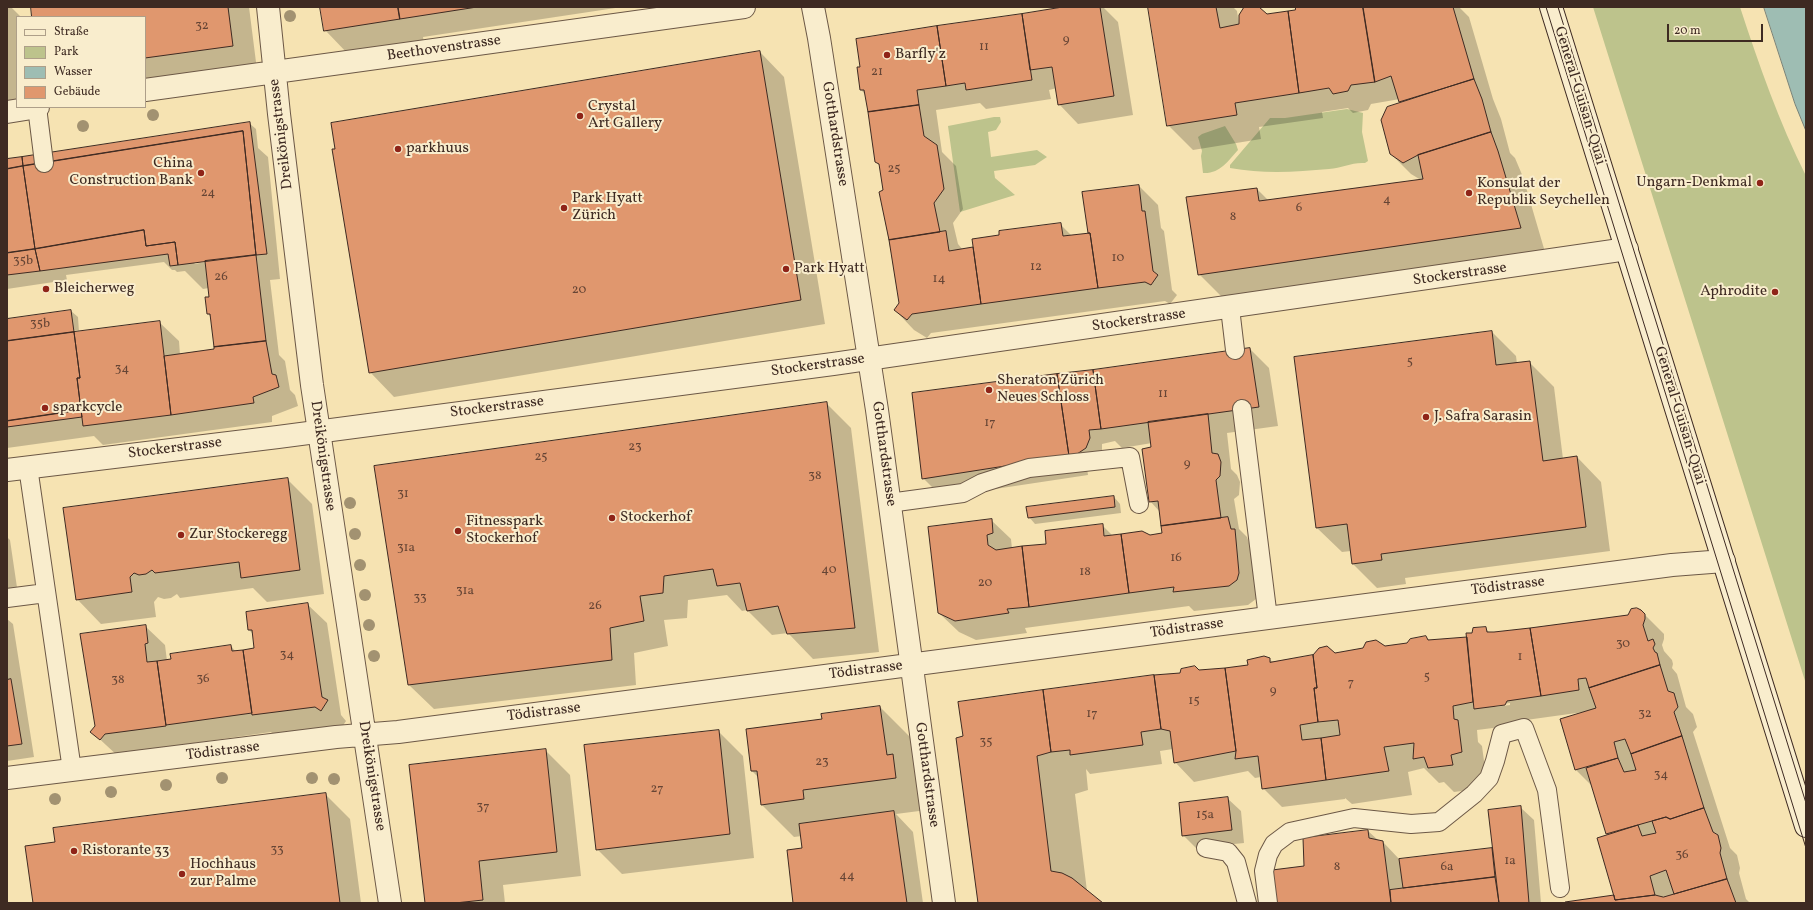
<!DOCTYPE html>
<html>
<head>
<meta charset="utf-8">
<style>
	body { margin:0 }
	#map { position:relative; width:1813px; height:910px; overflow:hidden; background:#f6e3b2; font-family:Vollkorn,serif }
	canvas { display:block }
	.frame { position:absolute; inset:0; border:8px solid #3e2a22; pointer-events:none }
	.legend { position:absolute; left:16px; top:16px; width:130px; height:92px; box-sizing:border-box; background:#f9edcd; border:1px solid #ae9f89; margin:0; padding:5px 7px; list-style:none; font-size:12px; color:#3e2a22 }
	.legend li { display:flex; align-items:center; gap:8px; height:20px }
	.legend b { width:20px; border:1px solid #ae9f89 }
	.scale { position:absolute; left:1667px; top:24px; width:96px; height:18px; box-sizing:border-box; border:2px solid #3e2a22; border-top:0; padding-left:5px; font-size:12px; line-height:14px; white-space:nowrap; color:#3e2a22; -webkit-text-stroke:3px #f9edcd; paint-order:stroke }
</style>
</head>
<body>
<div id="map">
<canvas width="1813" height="910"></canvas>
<div class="frame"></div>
<ul class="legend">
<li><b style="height:5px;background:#f9edcd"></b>Straße</li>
<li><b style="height:11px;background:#bdc38c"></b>Park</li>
<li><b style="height:11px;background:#9ebdb3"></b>Wasser</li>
<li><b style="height:11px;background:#e0976e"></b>Gebäude</li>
</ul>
<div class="scale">20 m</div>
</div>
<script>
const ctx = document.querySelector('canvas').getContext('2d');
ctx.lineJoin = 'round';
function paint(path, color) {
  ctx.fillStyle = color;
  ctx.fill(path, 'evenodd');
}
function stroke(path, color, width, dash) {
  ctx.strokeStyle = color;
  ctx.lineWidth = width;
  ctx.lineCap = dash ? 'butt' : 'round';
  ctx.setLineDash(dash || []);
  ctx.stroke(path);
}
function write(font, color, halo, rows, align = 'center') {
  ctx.font = font + ' Vollkorn,serif';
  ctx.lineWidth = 4;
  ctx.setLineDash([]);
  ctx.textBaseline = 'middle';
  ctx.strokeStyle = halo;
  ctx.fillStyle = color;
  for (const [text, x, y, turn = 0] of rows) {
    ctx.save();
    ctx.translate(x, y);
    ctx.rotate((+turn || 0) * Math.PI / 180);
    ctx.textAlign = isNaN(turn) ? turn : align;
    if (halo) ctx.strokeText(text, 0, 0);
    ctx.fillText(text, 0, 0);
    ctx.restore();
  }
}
const green = new Path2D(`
	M1593,7H1740C1759,65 1779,122 1806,176V684Z
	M1347,109L1363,113L1362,132L1368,161L1365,163C1352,162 1342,168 1329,169C1296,172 1263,174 1230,168V165L1270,118H1285Z
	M994,117H1000L1001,122L996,130L988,132L991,157L1037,150L1047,157L1035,165L994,171L995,178L1015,195L960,212L948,126Z
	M1225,126L1236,144L1238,150C1228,161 1220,174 1203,173L1201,156L1202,151L1198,137L1202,134Z`);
const water = new Path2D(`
	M1764,7H1806V131L1795,104Z`);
const shadow = new Path2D(`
	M7,7H11L21,17H17V107L44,118L7,123Z
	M32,7H249L257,70L145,85V17H33Z
	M321,7H622L423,37L424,43L349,55L325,30Z
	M1068,7H1103L1118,22L1133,115L1078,124L1059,104L1057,88L1049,90L1051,99L986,109L980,103L936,110L942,152L956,166L963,209L953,223L958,244L963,250L974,248L1060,224L1072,236L1089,234L1083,193L1139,186L1158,205L1161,228L1164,231L1172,290L1177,295L1170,304L1165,301L931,333L927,338L914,330L895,310L900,303L880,192L884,191L881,167L876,162L866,95L861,90Z
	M1149,7H1233L1237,11L1239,25L1249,7H1257L1267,15L1296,11L1298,7H1459L1469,17L1493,99L1501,119L1510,153L1515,158L1523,177L1545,252L1224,299L1199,274L1188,198L1257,189L1269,201L1421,180L1411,174L1391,154L1388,107L1401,102L1400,99L1371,104L1368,110L1353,113L1348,108L1322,112L1323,118L1259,127L1261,139L1193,150L1168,125Z
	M760,52L784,77L825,324L394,397L370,372Z
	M249,123L256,129L258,148L268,157L280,279L270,280L279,355L285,361L290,390L295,395L298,406L272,416V422L103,445L94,436L7,448V342L79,332V330L7,340V320L71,311L78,317L79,332L159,322L179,341L180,355L216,350L211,317L208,314L210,297L209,288L203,289L185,271L177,272L175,270H172L164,262L66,275L67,280L7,289V159ZM206,260V262L195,264L193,262Z
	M1492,332L1516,356L1517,364L1529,362L1554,387L1563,459L1577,457L1601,482L1610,551L1405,578L1406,584L1377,588L1352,563L1351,551L1342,552L1317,528Z
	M1250,349L1269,368L1278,426L1227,433L1231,469L1237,475L1240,482L1239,495L1234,499L1239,529L1247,537L1249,543L1254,549L1258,593L1256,599L1248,605L1194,611L1189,606L1025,628L1027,633L976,640L959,632L939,613L991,520L1011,539L1012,549L1047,545L1102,525L1113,536H1150L1163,534L1160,512L1150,501L1152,443L1122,448L1115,441L1102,444V451L1087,468L1088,475L942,497L923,478L1093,371Z
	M826,403L851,428L879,652L813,659L788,633L772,635L747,610L742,611L727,595L688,600L687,618L664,620L668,646L634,653L636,685L434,709L409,685Z
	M287,479L312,504L324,594L267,602L253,588L180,598L177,594L171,598L164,599L158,597L154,602L156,617L101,624L77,599Z
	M1114,497L1120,504L1121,513L1035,524L1029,517Z
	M7,537L10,540L19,601L7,603Z
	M307,604L327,623L341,715L346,721L340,730L335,726L273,734L271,732L124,753L120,758L92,732L96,726L145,626L165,645L167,661L231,646L236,652L255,649L253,634L249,630L247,613Z
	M1641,611L1664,634V639L1662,645L1664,651L1672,660L1673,664L1672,668L1677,674L1686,707L1693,714L1697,727L1693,732L1730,848L1737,855L1740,868L1739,873L1746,899L1750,903H1562L1613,896L1616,899L1608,835L1593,787L1576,770L1584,712L1526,720L1525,724L1477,730L1478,742L1482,746L1486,776L1477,789L1454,792L1444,782L1439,783L1424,768L1408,772L1412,795L1352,804L1345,798V799L1282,807L1263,788L1261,777L1255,778L1248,771L1194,782L1175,762L1173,749L1160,751L1162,764L1090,774L1086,769L1088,790L1075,794L1087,891L1101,903H979L957,739L1199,671L1249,666L1269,659L1273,662L1408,644L1426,637L1430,641L1467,638L1485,628L1490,633H1494L1628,616ZM1510,703V705L1495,707V705Z
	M7,619L13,624L34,757L7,761Z
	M880,707L912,739L927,810L896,814L913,832L923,903H795L803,849L802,836L794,837L762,805L758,777L752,771L823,720Z
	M718,731L743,756L754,858L622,874L597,849Z
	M545,750L570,775L581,876L503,885L505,903H426Z
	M325,794L350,819L361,903H34L56,843Z
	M1227,798L1241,811L1244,843L1196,848L1183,835Z
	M1520,807L1534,820L1541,903H1277L1305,867L1368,831L1379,841L1383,842L1400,860L1493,848Z`);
const building = new Path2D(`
	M31,7H228L233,46L145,58V17H32Z
	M320,7H398L400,19L324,31Z
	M398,7H477L400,19Z
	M1063,7H1100L1114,96L1058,105L1052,67L1030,70L1022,14Z
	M1148,7H1216L1220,28L1239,24V15L1244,7H1259L1267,14L1288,11L1299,93L1235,103L1237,115L1167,126Z
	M1296,7H1363L1375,82L1351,85L1348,91L1333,94L1329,88L1299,93L1288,11L1295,10Z
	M1363,7H1453L1474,79L1399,102L1391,76L1375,82Z
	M1022,14L1032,80L966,90L965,83L946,86L937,26Z
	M937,26L946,86L917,90L919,105L868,112L864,90H860L857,67H860L856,39Z
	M760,51L801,300L369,373L332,149H335L331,123Z
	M1474,79L1482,99L1491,132L1418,155L1403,163L1390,154L1381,120L1387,107Z
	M919,105L924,136L937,145L944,189L934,203L940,232L889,240L879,192L883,190L879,164L875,162L868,112Z
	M250,122L267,254L256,255L243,131L23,166L22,157Z
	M243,131L256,255L178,265L175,242L146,246L144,230L35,249L23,166Z
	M1491,132L1498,151L1521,228L1198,275L1186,197L1257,188L1259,201L1423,179L1418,155Z
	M22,157L23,166L7,169V159Z
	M23,166L35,249L7,253V169Z
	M1139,185L1142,211H1145L1153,271L1158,275L1151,285L1145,282L1098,288L1090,233H1088L1082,192Z
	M1061,223L1063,236L1090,233L1098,288L981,304L972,239L999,235V231Z
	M144,230L146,246L175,242L178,265L170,266L168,254L40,271L35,249Z
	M946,231L949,251L973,247L981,304L912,314L907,320L894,310L899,303L889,240Z
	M35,249L40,271L7,275V253Z
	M256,255L266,341L214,347L210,314H207L205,297H209L205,261Z
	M71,310L74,332L7,341V319Z
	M160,321L171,415L83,426L77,378H80L74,332Z
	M1492,331L1496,365L1530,361L1543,461L1577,456L1586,527L1381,554L1382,560L1352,564L1347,524L1316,528L1294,357Z
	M74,332L80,378H77L81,410L7,421V341Z
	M266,341L272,374L276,375L279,387L253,397L254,403L171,415L164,356L214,349V347Z
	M1250,348L1259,407L1101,429L1093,370Z
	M1093,370L1101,429L1089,430L1090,438L1086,448L1077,454L1069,456L1057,374Z
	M1057,374L1069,456L922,479L912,393Z
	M827,402L855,628L787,634L778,606L747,611L740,583L717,586L713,569L664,576L663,593L640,596L644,621L610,628L612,660L408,685L374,466Z
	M81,410L82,417L7,427V421Z
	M1208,414L1212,453L1218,454L1221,462L1220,476L1216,480L1221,518L1161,526L1158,501L1149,502L1142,449L1151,447L1148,422Z
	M288,478L300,570L241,578L239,562L155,573L152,570L146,574L139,575L134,573L130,577L132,592L76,600L63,508Z
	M1114,496L1115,507L1028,518L1026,507Z
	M1228,517L1231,529H1235L1239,573L1237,580L1229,586L1173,592L1174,587L1129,593L1121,534L1142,531L1150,535L1162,533L1161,526Z
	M992,519L993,533L987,535L988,545L996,550L1022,546L1029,607L1007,609L1009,613L955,621L938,613L928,527Z
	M1103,524L1104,536L1121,534L1129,593L1029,607L1022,546L1046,544L1045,531Z
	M308,603L322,697L328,700L321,711L315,707L252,715L243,650L254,648L252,630H248L246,612Z
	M1637,608L1641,610L1645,614V619L1643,625L1648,641L1653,639L1655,644L1653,648L1655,652L1657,653L1660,665L1589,688L1586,678L1578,679L1579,690L1541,696L1530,628L1628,615L1631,609Z
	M146,625L148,643L145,644L147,662L157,661L166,726L105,734L100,740L90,732L95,726L80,634Z
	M1486,627L1487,632H1494L1530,628L1541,696L1507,701L1505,705L1474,709L1466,633H1472L1473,628Z
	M1426,636L1428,640L1467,637L1473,702L1453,706L1454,719L1458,720L1462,752L1451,755L1453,765L1428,768L1424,757L1413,759L1414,743L1384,747L1389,771L1326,780L1321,738L1340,735L1338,720L1318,722L1314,688H1317L1313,655L1319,648L1327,646L1335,653L1363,648L1366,642L1376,640L1385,646L1407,643L1410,639Z
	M231,645L232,651L243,650L252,713L166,725L157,661L171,659L170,654Z
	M1313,655L1317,688H1314L1318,722L1300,725L1302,740L1321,738L1326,780L1262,789L1258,756L1235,759L1236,751L1225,668L1248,665L1247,660L1264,656L1270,658V662Z
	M1660,665L1668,691L1674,693L1678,707L1674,712L1682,736L1631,754L1625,739L1614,742L1618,758L1575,770L1560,719L1596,708L1589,688Z
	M1195,666L1199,670L1225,668L1236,751L1174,763L1170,731L1161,729L1154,675L1180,673L1181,669Z
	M1154,675L1161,729L1141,732L1143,745L1070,755V750L1051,752L1043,690Z
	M11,679L22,744L7,746V680Z
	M1043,690L1051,752L1037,756L1051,871L1062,873L1072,878L1103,903H978L956,738L963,736L958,702Z
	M880,706L887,755L893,754L896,778L803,790L804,799L761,805L757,771H751L746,729L822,719L821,714Z
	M719,730L730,834L596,850L584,745Z
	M1682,736L1704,808L1670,819L1666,817L1606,834L1586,768L1618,758L1624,772L1636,770L1631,754Z
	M546,749L557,852L479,861L483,900L455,903H425L409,765Z
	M326,793L340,903H33L25,846L55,842L53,828Z
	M1228,797L1232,830L1182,836L1179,803Z
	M1521,806L1529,903H1499L1488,810Z
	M1704,808L1713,832L1718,835L1721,848L1720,853L1727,879L1674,894L1666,870L1650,876L1655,895L1615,900L1597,838L1638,825L1642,836L1656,833L1652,821L1666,817L1670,819Z
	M894,811L907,903H793L787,850L802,848L799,824Z
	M1368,830L1369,838L1383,841L1391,903H1276L1272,870L1304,866L1303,838Z
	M1492,848L1495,877L1403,888L1399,859Z
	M1495,877L1499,903H1391L1390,890Z
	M1727,879L1736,903H1565V902L1614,895L1615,900L1655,895L1663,897Z`);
const service = new Path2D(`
	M37,107L44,163
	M1230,308L1235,350
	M1242,409L1268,618
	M28,467L72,770
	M889,503L963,493L982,483L1029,468L1130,457L1139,504
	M7,598L46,593
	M1206,848L1228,852L1236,862L1247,903
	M1268,903L1264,871L1268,855L1274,844L1290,832L1354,818L1411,824L1439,822L1474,794L1489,778L1495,761L1502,734L1524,728L1547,790L1560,888`);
const minor = new Path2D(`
	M268,7L279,114L312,385L390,903
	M813,7L819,38L877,410L944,903
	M145,90L744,7
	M7,112L38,107
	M7,778L336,737L398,732L1672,565L1724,561`);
const tertiary = new Path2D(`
	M7,470L278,437L833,364L1627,249`);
const secondary = new Path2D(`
	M1551,7L1806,826`);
const tram = new Path2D(`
	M1546,7L1806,848
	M1558,7L1806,803`);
const trees = [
	[290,16],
	[153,115],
	[83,126],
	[350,503],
	[355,534],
	[360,565],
	[365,595],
	[369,625],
	[374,656],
	[222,778],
	[312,778],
	[334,779],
	[166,785],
	[111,792],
	[55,799]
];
const markers = [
	[887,55,4,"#8f2418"],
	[580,116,4,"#8f2418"],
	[398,149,4,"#8f2418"],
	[201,173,4,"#8f2418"],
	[1760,183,4,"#8f2418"],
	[1469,193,4,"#8f2418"],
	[564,208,4,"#8f2418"],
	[786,269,4,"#8f2418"],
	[46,289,4,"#8f2418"],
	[1775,292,4,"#8f2418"],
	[989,390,4,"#8f2418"],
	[45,408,4,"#8f2418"],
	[1426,417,4,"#8f2418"],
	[612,518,4,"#8f2418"],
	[458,531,4,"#8f2418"],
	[181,535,4,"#8f2418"],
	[74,851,4,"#8f2418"],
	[182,874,4,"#8f2418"]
];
const numberNames = [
	["32",202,27],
	["9",1066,41],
	["11",984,48],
	["21",877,73],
	["25",894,170],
	["24",208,194],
	["4",1387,201],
	["6",1299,209],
	["8",1233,218],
	["10",1118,259],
	["35b",23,262],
	["12",1036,268],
	["26",221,278],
	["14",939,280],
	["20",579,291],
	["35b",40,325],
	["5",1410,363],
	["34",122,370],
	["11",1163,395],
	["17",990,424],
	["23",635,448],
	["25",541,458],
	["9",1187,465],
	["38",815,477],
	["31",403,495],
	["31a",406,549],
	["16",1176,559],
	["40",829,571],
	["18",1085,573],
	["20",985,584],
	["31a",465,592],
	["33",420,599],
	["26",595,607],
	["30",1623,645],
	["34",287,656],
	["1",1520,658],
	["5",1427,678],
	["36",203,680],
	["38",118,681],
	["7",1351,684],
	["9",1273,692],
	["15",1194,702],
	["17",1092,715],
	["32",1645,715],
	["35",986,743],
	["23",822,763],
	["34",1661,776],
	["27",657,790],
	["37",483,808],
	["15a",1205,816],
	["33",277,851],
	["36",1682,856],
	["1a",1510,862],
	["8",1337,868],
	["6a",1447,868],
	["44",847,877]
];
const streetNames = [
	["Beethovenstrasse",444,49,-8],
	["General-Guisan-Quai",1579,96,73],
	["Dreikönigstrasse",282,134,-97],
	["Gotthardstrasse",834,134,81],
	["Stockerstrasse",1460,275,-8],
	["Stockerstrasse",1139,321,-8],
	["Stockerstrasse",818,366,-8],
	["Stockerstrasse",497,408,-7],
	["General-Guisan-Quai",1679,416,73],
	["Stockerstrasse",175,449,-7],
	["Gotthardstrasse",883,454,82],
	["Dreikönigstrasse",322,456,82],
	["Tödistrasse",1508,587,-7],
	["Tödistrasse",1187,629,-8],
	["Tödistrasse",866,671,-7],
	["Tödistrasse",544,713,-7],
	["Tödistrasse",223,752,-7],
	["Gotthardstrasse",926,775,82],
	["Dreikönigstrasse",371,776,81]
];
const poiNames = [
	["Barfly'z",895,55],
	["Crystal",588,107],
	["Art Gallery",588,124],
	["parkhuus",406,149],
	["China",193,164,"right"],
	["Construction Bank",193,181,"right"],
	["Ungarn-Denkmal",1752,183,"right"],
	["Konsulat der",1477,184],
	["Republik Seychellen",1477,201],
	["Park Hyatt",572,199],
	["Zürich",572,216],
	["Park Hyatt",794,269],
	["Bleicherweg",54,289],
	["Aphrodite",1767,292,"right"],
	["Sheraton Zürich",997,381],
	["Neues Schloss",997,398],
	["sparkcycle",53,408],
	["J. Safra Sarasin",1434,417],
	["Stockerhof",620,518],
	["Fitnesspark",466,522],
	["Stockerhof",466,539],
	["Zur Stockeregg",189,535],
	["Ristorante 33",82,851],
	["Hochhaus",190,865],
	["zur Palme",190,882]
];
paint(green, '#bdc38c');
paint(water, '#9ebdb3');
stroke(water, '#788279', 1);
paint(shadow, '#0003');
paint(building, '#e0976e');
stroke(building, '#3e2a22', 1);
stroke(service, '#6c5846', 20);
stroke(minor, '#6c5846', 24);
stroke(tertiary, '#6c5846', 24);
stroke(secondary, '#3e2a22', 24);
stroke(service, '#f9edcd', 18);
stroke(minor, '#f9edcd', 22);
stroke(tertiary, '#f9edcd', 22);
stroke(secondary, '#f9edcd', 22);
stroke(tram, '#3e2a22', 1);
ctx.fillStyle = '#a29271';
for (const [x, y] of trees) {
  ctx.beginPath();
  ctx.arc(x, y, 6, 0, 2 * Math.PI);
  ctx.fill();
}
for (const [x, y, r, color] of markers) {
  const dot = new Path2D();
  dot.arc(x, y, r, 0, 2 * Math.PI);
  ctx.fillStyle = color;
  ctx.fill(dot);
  stroke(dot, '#f9edcd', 1.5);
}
write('13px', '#664535', null, numberNames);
write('15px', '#3e2a22', '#f9edcd', streetNames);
write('15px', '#3e2a22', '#f9edcd', poiNames, 'left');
</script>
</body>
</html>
